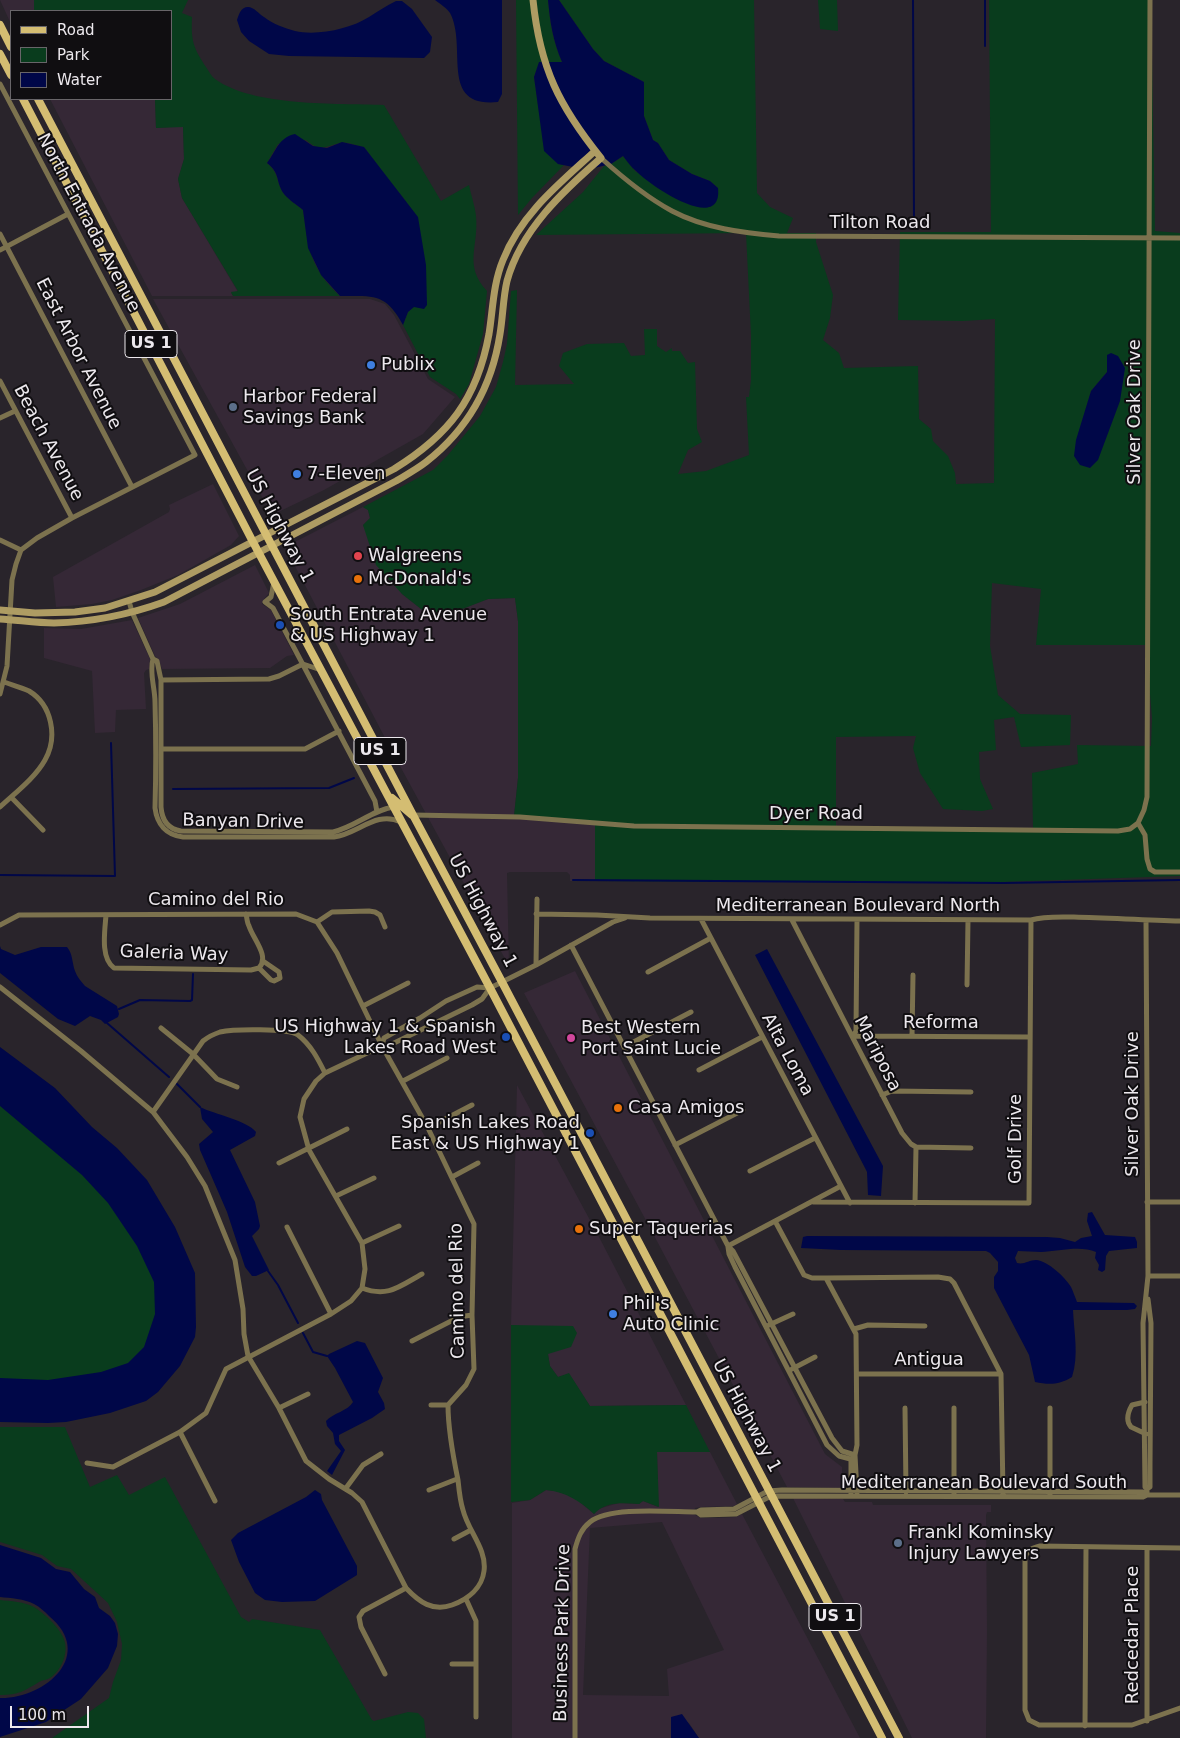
<!DOCTYPE html>
<html>
<head>
<meta charset="utf-8">
<style>
	body { margin:0 }
	#map { position:relative; width:1180px; height:1738px; overflow:hidden; background:#29242b; font-family:"DejaVu Sans",sans-serif }
	canvas { display:block }
	.legend { position:absolute; left:10px; top:10px; width:162px; height:90px; box-sizing:border-box; background:#100e11; border:1px solid #686569; margin:0; padding:6px 9px; list-style:none; font-size:15px; color:#ece8ed }
	.legend li { display:flex; align-items:center; gap:10px; height:25px }
	.legend b { width:25px; border:1px solid #686569 }
	.scale { position:absolute; left:10px; top:1706px; width:79px; height:22px; box-sizing:border-box; border:2px solid #ece8ed; border-top:0; padding-left:6px; font-size:15px; line-height:18px; white-space:nowrap; color:#ece8ed; -webkit-text-stroke:4px #100e11; paint-order:stroke }
</style>
</head>
<body>
<div id="map">
<canvas width="1180" height="1738"></canvas>
<ul class="legend">
<li><b style="height:6px;background:#d4bd72"></b>Road</li>
<li><b style="height:14px;background:#093c1d"></b>Park</li>
<li><b style="height:14px;background:#000748"></b>Water</li>
</ul>
<div class="scale">100 m</div>
</div>
<script>
const ctx = document.querySelector('canvas').getContext('2d');
ctx.lineJoin = 'round';
function paint(path, color) {
  ctx.fillStyle = color;
  ctx.fill(path, 'evenodd');
}
function stroke(path, color, width, dash) {
  ctx.strokeStyle = color;
  ctx.lineWidth = width;
  ctx.lineCap = dash ? 'butt' : 'round';
  ctx.setLineDash(dash || []);
  ctx.stroke(path);
}
function write(font, color, halo, rows, align = 'center') {
  ctx.font = font + ' "DejaVu Sans",sans-serif';
  ctx.lineWidth = 4;
  ctx.setLineDash([]);
  ctx.textBaseline = 'middle';
  ctx.strokeStyle = halo;
  ctx.fillStyle = color;
  for (const [text, x, y, turn = 0] of rows) {
    ctx.save();
    ctx.translate(x, y);
    ctx.rotate((+turn || 0) * Math.PI / 180);
    ctx.textAlign = isNaN(turn) ? turn : align;
    if (halo) ctx.strokeText(text, 0, 0);
    ctx.fillText(text, 0, 0);
    ctx.restore();
  }
}
const commercial = new Path2D(`
	M0,0H34V11H11V24Z
	M50,99H155L156,128L183,126L184,159L178,179L182,198L238,292L231,293L233,296H152Z
	M153,299H370L385,304L394,315L428,379L455,397L423,434L324,490L272,515Z
	M213,484L239,536L231,545L178,575L141,590L112,600L92,604L56,607L53,577L169,512L170,509L169,505Z
	M363,507L368,510L370,518L363,525L368,535L402,594L430,616L446,611H457L488,599L515,598L518,621V778L514,816L595,822V881H570V875L567,872H510L507,873L509,966L394,755L285,547Z
	M255,565L269,593L264,599L262,604L271,610L294,655L287,656L270,668L162,669L159,660L155,656L138,618L180,604Z
	M132,620L150,659L149,669L146,670L144,673L146,709L116,710L115,732L95,733L92,671L44,658V628L81,629Z
	M575,971L825,1454L842,1467V1488L787,1487L649,1226L524,993Z
	M517,1085L598,1235L686,1405L590,1406L569,1374L558,1377L550,1366L548,1354L511,1325Z
	M657,1452H710L737,1504L734,1506L701,1507L695,1508L693,1514L701,1518H716L736,1517L742,1514L860,1738H699L689,1723L671,1717V1738H512V1503L530,1500L546,1490L556,1491L574,1497L594,1514L598,1509L619,1503L639,1504L643,1501L658,1507ZM662,1522L724,1650L667,1669L669,1696L583,1695L590,1528Z
	M793,1498L843,1499L845,1502H872L873,1505H991V1512H987L986,1515L987,1631L986,1738H912Z`);
const green = new Path2D(`
	M34,0H188L182,13L192,17C191,41 193,47 206,67C209,71 211,76 215,79C254,107 336,103 384,105L441,201L469,185C471,195 475,206 476,216C479,247 463,265 487,291L483,334L469,384L460,399L456,394L430,377L403,325L408,312L414,306L405,200L388,180L364,147C357,146 346,141 340,143C325,146 321,153 306,140L278,144L267,163C280,174 275,181 284,194C289,200 297,205 303,210C309,249 309,267 340,296H233L231,292L238,291L182,198L178,179L184,159L183,127L156,128L155,99H171V11H34Z
	M516,0H530L534,31L542,62L539,63L534,77L539,111L558,164L564,165L532,198L518,215Z
	M536,0H548C550,23 553,41 562,62H548L539,29Z
	M559,0H754L757,193L770,207L793,218L787,233H816V242L833,295L830,318L823,340L839,353L844,368L918,366L919,419L931,429L933,441L948,456L955,473L956,484L994,483L995,319L963,321L898,320L900,232H991L989,0H1151L1155,231L1180,233V876L971,883L595,881V822L514,816L518,778V621L515,598L488,599L457,611H446L430,616L402,594L376,565L363,525L370,518L368,510L363,507L433,470L448,455L480,416L496,387L503,362L507,344L511,291L517,290L515,385L574,384L559,366L563,353L587,344L624,343L631,356L645,355L644,329H657V346L666,352L672,348V351H680L688,363L695,362L697,429L702,442L688,450L678,474L706,471L749,455L746,397H749L751,380V335L746,233L536,235L583,192L604,166L611,164L623,156L636,172L718,188L710,181L692,174L669,160L658,143L653,140L644,116V82L604,61L593,49ZM1107,355L1120,401L1085,412L1091,391L1107,372ZM992,583L1041,589L1036,645H1146L1152,718L1151,746L1077,745L1078,764L1032,773L1033,829H836V737L916,736L913,748L920,773L943,809L982,811L993,809L980,779L979,752L996,750L994,720L1014,717L1021,747L1070,745L1071,715L1020,714L998,695L990,646Z
	M818,0H837L838,31L820,29Z
	M0,1079L136,1192L172,1315L128,1380L0,1395Z
	M511,1325L573,1326L577,1333L571,1347L548,1354L550,1366L558,1377L569,1373L590,1406L686,1405L710,1452H657L659,1507L643,1501L639,1504C623,1503 606,1501 594,1514C580,1501 566,1492 546,1490L530,1500L511,1502Z
	M0,1427H65L90,1487L117,1475L129,1495L165,1477L241,1617L249,1622L252,1619L320,1630L372,1720L374,1721L408,1712L418,1713L424,1719L426,1738H52L109,1698L113,1682L121,1660L122,1644L117,1622L108,1603L71,1569L57,1566L42,1555L0,1542Z
	M0,1600C10,1601 25,1602 34,1607C44,1613 58,1626 63,1637C70,1651 62,1670 50,1678C47,1680 42,1680 39,1682C24,1691 19,1695 0,1695Z`);
const water = new Path2D(`
	M435,0H502V94L498,102C438,108 468,47 450,13C447,8 440,4 435,0Z
	M548,0H559L593,49L604,61L644,82V116L653,140L658,143L669,160L692,174L710,181L718,188C723,235 649,185 636,171C631,167 627,161 623,156L611,164L594,168L605,159L577,122L563,98L548,62H562C553,41 550,22 548,0Z
	M396,1H402L412,9L432,37L430,52L424,58L289,56L269,54L249,41L241,32L237,20C239,14 241,7 248,7C254,7 259,14 264,17C273,24 284,28 295,31C317,36 350,29 369,17C378,11 386,6 396,1Z
	M539,62H542C556,97 568,120 591,150L573,167L558,164L544,151L534,77Z
	M295,134L313,146L327,148L342,142L364,147L418,217L426,265L427,305L424,309L414,307L408,312L403,325C386,293 374,296 340,296L321,275L308,248L303,210C297,205 289,200 284,194C275,181 281,174 267,163C277,150 278,138 295,134Z
	M1111,353L1118,356L1125,368L1120,401L1098,460L1090,468L1080,465L1074,456L1076,440L1091,391L1107,372V355Z
	M0,946L1,949L15,955L41,947H67C73,954 72,963 75,971C77,977 81,981 85,986L117,1006L119,1014L118,1017L105,1024L101,1020L90,1016L75,1026L58,1019L0,973Z
	M767,949L883,1166L881,1196L868,1195L867,1172L865,1168L755,955Z
	M0,1047L55,1088L92,1127L117,1148L147,1180L175,1227L195,1273L196,1327L195,1337L180,1366L158,1392L146,1401L110,1413L66,1422L48,1423L0,1422V1378L48,1380L101,1372L128,1363L144,1347L155,1314L154,1282L137,1246L108,1203L82,1175L0,1106Z
	M200,1107C214,1114 248,1121 256,1132L255,1136L230,1150L255,1202L260,1226L259,1229L252,1236L269,1270L256,1276H252L245,1267L227,1212L200,1150L199,1144L213,1132L202,1119Z
	M1092,1212L1105,1235L1135,1237L1137,1242V1248L1109,1251L1106,1256L1105,1270L1102,1272L1098,1270L1099,1265L1095,1258L1096,1252C1081,1245 1058,1251 1041,1252C1034,1252 1025,1251 1018,1251L1015,1258L1017,1263C1024,1265 1029,1260 1036,1260C1048,1261 1065,1277 1071,1287C1073,1291 1075,1297 1077,1302L1134,1303L1137,1306L1135,1309L1127,1310H1073C1074,1333 1079,1355 1072,1377C1059,1385 1049,1385 1035,1382L1029,1355L994,1288V1277L998,1271V1262L990,1253L986,1251L841,1250L801,1248L803,1237L807,1236L1047,1237L1060,1238L1075,1242L1081,1238L1092,1236L1087,1221L1088,1213Z
	M357,1341L365,1343L383,1378L378,1392L384,1403L385,1409L372,1418L339,1435V1441L345,1450L332,1475L327,1471L341,1451L335,1444L333,1433L327,1426L326,1421C333,1413 348,1411 353,1402L335,1368L327,1356L329,1354Z
	M315,1490L321,1494L322,1500L357,1566V1575L315,1601L282,1602L265,1600L255,1593L239,1562L231,1540L238,1533L306,1497Z
	M0,1545L41,1558L56,1569L70,1572L84,1589L95,1597L99,1608L110,1616L115,1623L118,1634L117,1646L108,1668L81,1699L46,1722L0,1737V1698C45,1699 96,1655 49,1616C45,1612 40,1607 34,1604C25,1599 10,1598 0,1597Z
	M682,1714L699,1738H671V1717Z`);
const stream = new Path2D(`
	M913,0L914,222
	M985,0V46
	M173,789L329,788L354,778
	M0,875L115,876L111,743
	M573,880L1004,883L1180,880
	M119,1009L140,1000L190,1001L192,1000L193,974
	M107,1023L169,1077
	M177,1084L200,1107
	M268,1271L278,1285L298,1323
	M303,1333L313,1352L327,1356`);
const street = new Path2D(`
	M0,84L195,455L72,518L37,538L21,550L16,564L12,580L7,666L0,694
	M601,158C623,178 646,197 672,211C704,228 743,233 779,236L1180,238
	M0,234L132,487
	M0,250L68,214
	M0,381L72,518
	M0,418L15,411
	M0,540L21,550
	M274,582L271,597L265,602L273,608L375,801L377,812
	M129,601L132,612L153,659L157,661L161,680V807C162,821 168,829 181,831L333,832C355,827 372,810 394,807
	M153,659C149,672 155,688 155,702C156,737 156,772 155,808C157,824 166,835 183,837H334C358,834 376,810 401,822
	M303,664L321,670
	M161,680L269,679L279,676L303,664
	M161,749H305L339,731
	M11,797L43,830
	M0,807C15,793 35,778 45,760C58,737 52,705 29,691C21,687 12,685 4,682
	M413,815L520,817L634,826L1118,831L1130,829L1138,823L1145,835L1147,859L1150,869L1155,872H1180
	M1138,823L1144,810L1147,797L1150,0
	M246,914C247,918 247,923 249,926C253,939 270,956 259,968
	M536,914L597,915L650,918L1031,920C1044,916 1060,917 1074,917C1109,918 1144,920 1180,921
	M106,915C105,930 100,958 114,968L251,970L259,968
	M701,919L850,1203
	M792,920L902,1133L911,1144L916,1147L915,1203
	M857,920L856,1031L853,1036L1029,1037
	M1146,920L1148,1276L1143,1323L1145,1487L1147,1489V1495
	M317,922L332,912L369,911L375,912L380,915L385,927
	M0,925L19,915L296,914L317,922L337,953L382,1046L428,1128L474,1224L472,1315L474,1369L466,1385L448,1405C448,1430 453,1456 458,1480C459,1490 460,1501 463,1510C468,1531 487,1549 484,1571C482,1588 468,1599 452,1605C433,1612 419,1602 406,1588L362,1502L352,1493L329,1479L306,1461L279,1408L248,1356L244,1334L243,1309L235,1260L205,1186L187,1157L153,1112L81,1051L0,987
	M571,945L728,1246L733,1251L832,1438L842,1451L855,1455L851,1459V1496
	M536,965L537,899
	M259,968L271,980L274,981L280,978L279,972L263,961
	M648,972L711,938
	M967,985L968,920
	M363,1006L408,983
	M161,1028L193,1054L217,1079L237,1087
	M912,1036L913,975
	M382,1045L384,1038L420,1018L446,1001L477,987L490,988L536,965L613,922L625,918
	M624,1047L691,1012
	M699,1070L762,1037
	M403,1081L447,1058
	M882,1095L892,1091L971,1092
	M153,1112L203,1041C208,1037 214,1034 220,1032C233,1029 288,1028 298,1035C311,1045 318,1059 325,1073
	M428,1128L472,1105
	M675,1145L743,1110
	M916,1147L971,1148
	M279,1163L347,1129
	M750,1171L815,1138
	M452,1177L478,1163
	M336,1196L374,1178
	M813,1202L1029,1203L1031,920
	M1147,1202H1180
	M775,1221L804,1275L812,1278H826L856,1334L857,1445L855,1455L857,1493
	M287,1227L331,1314
	M362,1243L399,1226
	M728,1246L841,1186
	M728,1247L729,1254L735,1267L827,1445L839,1456L854,1460
	M1148,1276H1180
	M826,1278L938,1277L950,1279L954,1283L1001,1374L1003,1494
	M362,1288C388,1298 400,1286 422,1274
	M769,1325L793,1314
	M854,1329L868,1325L925,1326
	M412,1341L459,1317L472,1315
	M792,1369L815,1357
	M857,1374H1001
	M1145,1402L1132,1405C1128,1412 1125,1420 1131,1427L1146,1434
	M431,1405H448
	M279,1408L308,1394
	M905,1408L906,1492
	M954,1408V1495
	M1050,1408V1495
	M180,1432L215,1501
	M87,1463L113,1467L180,1432L206,1413L226,1369L331,1314L351,1301L362,1288L365,1269L362,1243L309,1150L300,1117L304,1099L316,1081L325,1073L382,1046L390,1045L472,1005L482,999L490,988
	M346,1488L363,1465L381,1454
	M1147,1489L1150,1487V1466L1151,1323L1148,1299
	M429,1490L457,1479
	M697,1512L701,1510L734,1509L768,1491L782,1490L1143,1492L1147,1495H1180
	M454,1539L471,1530
	M1147,1548V1721
	M1180,1548L1040,1546C1032,1548 1027,1550 1025,1558V1710L1029,1720L1039,1725H1132L1180,1708
	M466,1599L476,1621V1717
	M452,1664H476
	M385,1674L361,1627L359,1617L363,1611L406,1588
	M1085,1726L1086,1547
	M575,1738V1549C578,1538 581,1529 590,1522C610,1506 670,1512 697,1512L701,1515L736,1514L771,1496L1143,1497L1147,1495`);
const secondary = new Path2D(`
	M0,610L35,613L75,612L105,608L155,592L394,469C449,435 477,399 489,334C493,309 493,284 503,260C521,214 560,183 595,151
	M0,619C18,620 36,623 54,623C92,622 128,615 164,602L396,481C406,475 417,469 426,462C467,430 492,386 500,334C503,316 503,298 507,281C521,230 563,191 601,158C559,106 540,68 533,0`);
const primary = new Path2D(`
	M0,25L11,47
	M0,54L11,75
	M23,99L253,542L490,988L882,1738
	M38,99L413,815L502,982L899,1738
	M392,798L412,815`);
const markers = [
	[371,365,5,"#3f7fe0"],
	[233,407,5,"#5c6f8a"],
	[297,474,5,"#3f7fe0"],
	[358,556,5,"#e0444e"],
	[358,579,5,"#e8710a"],
	[280,625,5,"#1a4fb4"],
	[506,1037,5,"#1a4fb4"],
	[571,1038,5,"#d1479c"],
	[618,1108,5,"#e8710a"],
	[590,1133,5,"#1a4fb4"],
	[579,1229,5,"#e8710a"],
	[613,1314,5,"#3f7fe0"],
	[898,1543,5,"#5c6f8a"]
];
const shields = [
	[151,344,52],
	[380,751,52],
	[835,1617,52]
];
const shieldNames = [
	["US 1",151,344],
	["US 1",380,751],
	["US 1",835,1617]
];
const streetNames = [
	["North Entrada Avenue",88,223,62],
	["Tilton Road",880,223],
	["East Arbor Avenue",78,354,63],
	["Silver Oak Drive",1135,412,-90],
	["Beach Avenue",48,443,62],
	["US Highway 1",279,526,62],
	["Dyer Road",816,814],
	["Banyan Drive",243,822,1],
	["Camino del Rio",216,900],
	["Mediterranean Boulevard North",858,906],
	["US Highway 1",482,911,62],
	["Galeria Way",174,954,2],
	["Reforma",941,1023],
	["Mariposa",877,1054,63],
	["Alta Loma",787,1055,62],
	["Silver Oak Drive",1133,1104,-90],
	["Golf Drive",1016,1139,-90],
	["Camino del Rio",458,1291,-91],
	["Antigua",929,1360],
	["US Highway 1",746,1416,62],
	["Mediterranean Boulevard South",984,1483],
	["Business Park Drive",563,1633,-89],
	["Redcedar Place",1133,1635,-90]
];
const poiNames = [
	["Publix",381,365],
	["Harbor Federal",243,397],
	["Savings Bank",243,418],
	["7-Eleven",307,474],
	["Walgreens",368,556],
	["McDonald's",368,579],
	["South Entrata Avenue",290,615],
	["& US Highway 1",290,636],
	["US Highway 1 & Spanish",496,1027,"right"],
	["Lakes Road West",496,1048,"right"],
	["Best Western",581,1028],
	["Port Saint Lucie",581,1049],
	["Casa Amigos",628,1108],
	["Spanish Lakes Road",580,1123,"right"],
	["East & US Highway 1",580,1144,"right"],
	["Super Taquerias",589,1229],
	["Phil's",623,1304],
	["Auto Clinic",623,1325],
	["Frankl Kominsky",908,1533],
	["Injury Lawyers",908,1554]
];
paint(commercial, '#352836');
paint(green, '#093c1d');
paint(water, '#000748');
stroke(stream, '#000748', 2);
stroke(street, '#7c724e', 5);
stroke(secondary, '#ae9c63', 7);
stroke(primary, '#d4bd72', 8);
for (const [x, y, r, color] of markers) {
  const dot = new Path2D();
  dot.arc(x, y, r, 0, 2 * Math.PI);
  ctx.fillStyle = color;
  ctx.fill(dot);
  stroke(dot, '#100e11', 2);
}
for (const [x, y, w] of shields) {
  const box = new Path2D();
  box.roundRect(x - w / 2, y - 13.5, w, 27, 4);
  ctx.fillStyle = '#100e11';
  ctx.fill(box);
  stroke(box, '#ece8ed', 1);
}
write('bold 16px', '#ece8ed', null, shieldNames);
write('18px', '#ece8ed', '#100e11', streetNames);
write('18px', '#ece8ed', '#100e11', poiNames, 'left');
</script>
</body>
</html>
